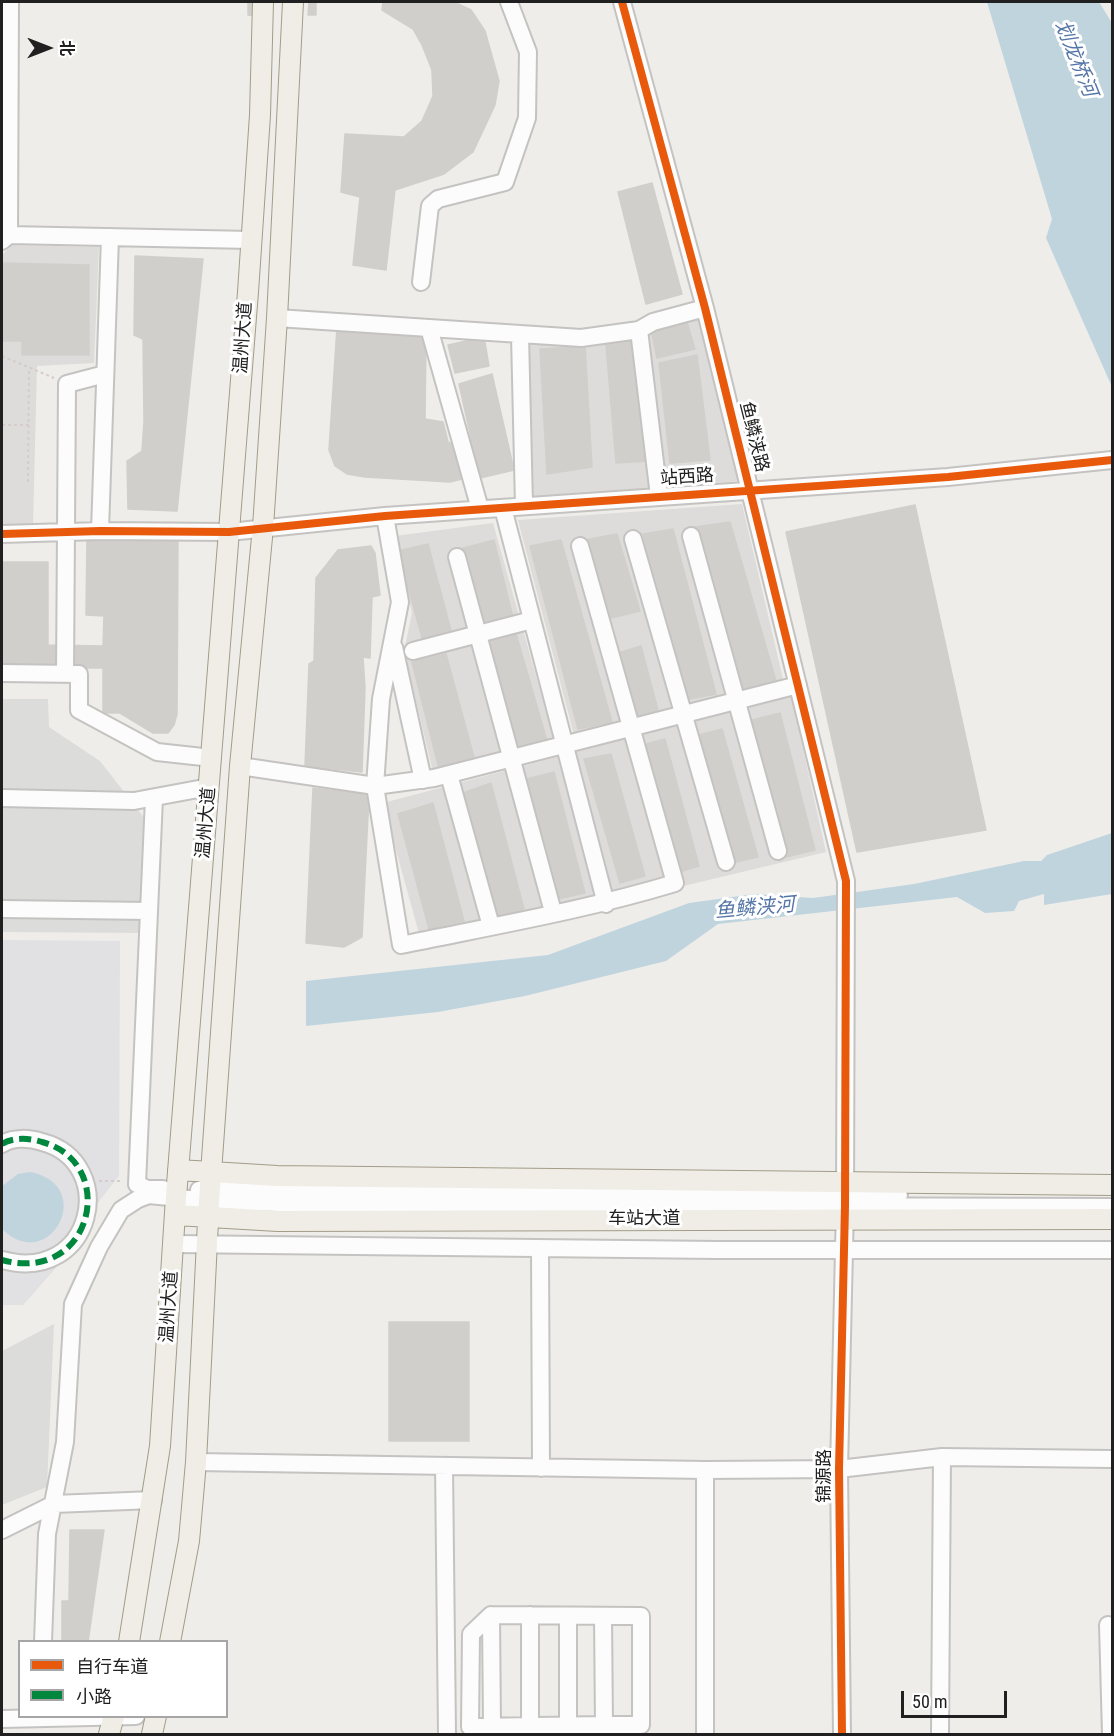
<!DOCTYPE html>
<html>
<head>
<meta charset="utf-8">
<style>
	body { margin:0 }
	#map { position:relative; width:1114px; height:1736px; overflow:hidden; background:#eeede9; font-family:"Roboto Condensed","Noto Sans SC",sans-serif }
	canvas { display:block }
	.frame { position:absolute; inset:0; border:3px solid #202020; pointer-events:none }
	.legend { position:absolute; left:18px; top:1640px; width:210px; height:78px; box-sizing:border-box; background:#fff; border:2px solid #a6a6a6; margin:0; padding:8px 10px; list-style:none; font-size:18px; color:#202020 }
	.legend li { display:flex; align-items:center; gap:12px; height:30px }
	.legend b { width:30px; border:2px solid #a6a6a6 }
	.north { position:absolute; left:18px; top:18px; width:60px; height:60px; -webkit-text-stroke:4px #fff; paint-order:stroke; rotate:90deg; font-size:16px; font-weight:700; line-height:24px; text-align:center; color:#202020 }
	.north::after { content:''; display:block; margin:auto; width:21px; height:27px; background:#202020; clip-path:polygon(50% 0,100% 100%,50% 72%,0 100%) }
	.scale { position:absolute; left:901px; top:1691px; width:106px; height:27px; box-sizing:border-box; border:3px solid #202020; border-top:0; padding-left:8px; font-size:18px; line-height:21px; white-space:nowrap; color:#202020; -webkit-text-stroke:4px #fff; paint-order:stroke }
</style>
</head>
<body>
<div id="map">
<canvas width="1114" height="1736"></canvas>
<div class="frame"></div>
<ul class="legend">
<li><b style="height:8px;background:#e8590c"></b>自行车道</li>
<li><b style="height:8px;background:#00873e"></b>小路</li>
</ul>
<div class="north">北</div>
<div class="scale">50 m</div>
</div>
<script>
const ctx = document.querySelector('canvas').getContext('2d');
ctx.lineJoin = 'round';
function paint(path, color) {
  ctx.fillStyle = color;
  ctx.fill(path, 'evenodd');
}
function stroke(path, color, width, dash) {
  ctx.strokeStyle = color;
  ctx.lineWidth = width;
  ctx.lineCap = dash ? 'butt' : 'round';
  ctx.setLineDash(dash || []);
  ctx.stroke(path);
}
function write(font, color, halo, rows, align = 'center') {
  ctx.font = font + ' "Roboto Condensed","Noto Sans SC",sans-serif';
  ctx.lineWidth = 6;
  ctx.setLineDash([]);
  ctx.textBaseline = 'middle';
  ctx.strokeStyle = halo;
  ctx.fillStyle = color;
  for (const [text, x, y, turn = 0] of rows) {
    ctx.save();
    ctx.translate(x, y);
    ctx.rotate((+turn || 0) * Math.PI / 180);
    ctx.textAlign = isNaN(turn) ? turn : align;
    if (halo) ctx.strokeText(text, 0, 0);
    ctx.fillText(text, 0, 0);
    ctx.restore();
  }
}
const residential = new Path2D(`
	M12,245L99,247L94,363L37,366L33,524L2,526V255Z
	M701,314L741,481L533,498L520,342Z
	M742,504L783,679L574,735L518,520Z
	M493,523L554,740L433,772L404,651L412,613L395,536Z
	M791,695L826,852L423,948L383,803Z`);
const religious = new Path2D(`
	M2,699H48L49,727L100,761L146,820L143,933L2,932Z
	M54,1324L47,1487L2,1505V1351Z`);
const plaza = new Path2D(`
	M2,940L120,941L119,1176L93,1209L69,1253L23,1305H2Z`);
const water = new Path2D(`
	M987,2H1099L1112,23V387L1046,238L1052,219Z
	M1112,833V894L1044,905V894L1019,901L1014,911L985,913L957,897L718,924L666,961L525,996L438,1012L306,1026V981L548,955L689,903L754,894L813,898L864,891L914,884L1024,861H1041L1047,855Z
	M30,1172C98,1185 50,1276 2,1229V1186L18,1174Z`);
const building = new Path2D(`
	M248,2H256V16L248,15Z
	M309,2H316V15H308Z
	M383,2H454L471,10L485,31L499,81L495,105L473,152L444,174L395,190L386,270L353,265L360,197L341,192L345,134L404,137L422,121L433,96L432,70L422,45L413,29L382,10Z
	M652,183L682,294L646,304L618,192Z
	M135,256L203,259L177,511L128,509L127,461L142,451L144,422L143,339L134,335Z
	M2,263L89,265V355H22V341H2Z
	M686,319L695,349L657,358L651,330Z
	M337,327L374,329L365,477L347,474L335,466L329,450Z
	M374,329L426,336L425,419L443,422L448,442L457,446L466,478L450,482L365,477Z
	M484,337L489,366L455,373L448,345Z
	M636,341L650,461L616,463L606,345Z
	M585,346L592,467L547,474L540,349Z
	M697,355L710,460L670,463L659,363Z
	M492,374L514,470L480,478L459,384Z
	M915,505L986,830L857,852L786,532Z
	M730,522L776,681L741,690L695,527Z
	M673,529L716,694L684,700L643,534Z
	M617,534L640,611L607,619L585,540Z
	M87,540H178L177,714L174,725L168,733H153L120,713H103V668H2V562H48V645L103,646L104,616L86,615Z
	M494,540L513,618L479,627L460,549Z
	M561,540L612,722L578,729L530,546Z
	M428,544L453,638L424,645L398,551Z
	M371,546L375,553L380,595L372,597L370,658L363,657L365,688L362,772L305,766L309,664L314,661L316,578L338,550Z
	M515,630L547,741L515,749L484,639Z
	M641,646L658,710L630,717L615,654Z
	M446,654L475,761L439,769L412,662Z
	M780,713L815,850L786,857L748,721Z
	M722,729L758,857L732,863L695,736Z
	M665,739L699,866L676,873L639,746Z
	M611,754L645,876L620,883L584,759Z
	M554,772L585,893L558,899L526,779Z
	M491,783L524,909L495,918L463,793Z
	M313,788L369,795L362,937L344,947L306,943Z
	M433,803L464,921L429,929L398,814Z
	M389,1322H469V1441H389Z
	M70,1530H104L88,1642H62V1601H69Z`);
const path = new Path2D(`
	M2,356L54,378
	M2,425H29
	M28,482L29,368
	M99,1181H123`);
const minor = new Path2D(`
	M622,2L705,308L846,881L845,1206L839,1469L842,1734
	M9,235L10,2
	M2,241L9,235L251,240
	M421,282L430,206L438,199L505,182L527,118L528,52L509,2
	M277,318L581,338L639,330L653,322L705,308
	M429,328L480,509
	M639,330L659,496
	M520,335L524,506
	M503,508L606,904
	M385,516L400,602L381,699L375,786L401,945C493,926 586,910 675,883L580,546
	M100,531L110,237
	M2,534L100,531L229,532L385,516L948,477L1112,460
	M691,536L778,851
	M633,539L726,862
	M457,557L553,912
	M394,647L423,780
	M413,651L532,620
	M2,673L79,674V710L157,752L212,758
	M65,674L67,384L105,374
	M240,766L375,786L434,778L798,685
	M449,775L491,926
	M2,798L134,801L209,787
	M154,798L137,1184L147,1189H163
	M2,909L149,911
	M2,1144C13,1137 30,1138 42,1142C119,1162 94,1285 2,1260
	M199,1190L210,1187L292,1190L899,1195
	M174,1244L717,1250H1112
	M540,1249L541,1468
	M196,1462L705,1470L839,1469L942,1457L1112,1459
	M444,1466L447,1734
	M705,1470V1734
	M2,1530L54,1504L153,1500
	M491,1615L471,1634L470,1727L604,1725L603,1616
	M530,1615V1734
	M568,1616V1726
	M1108,1625L1111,1734
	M43,1642L47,1534L65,1442L73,1304L99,1247L121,1210L138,1199L149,1195L209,1201L345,1205L1112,1207
	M2,1719L136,1716
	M492,1727L491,1615L641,1616V1725H604
	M940,1734L942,1457`);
const major = new Path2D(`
	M178,1170L277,1176L1112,1185
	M176,1215L278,1221L1112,1219
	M129,1642L160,1446L176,1197L248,292L260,115L263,2
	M170,1642L189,1541L196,1462L209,1201L240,766L263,527L277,318L293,2
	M109,1734L114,1716
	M152,1734L156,1716`);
const quiet = new Path2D(`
	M2,1144C13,1137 30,1138 42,1142C119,1162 94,1285 2,1260`);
const cycleway = new Path2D(`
	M622,2L705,308L846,881L845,1206L839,1469L842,1734
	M2,534L100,531L229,532L385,516L948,477L1112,460`);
const streetNames = [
	["温州大道",244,338,-86],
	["鱼鳞浃路",753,437,76],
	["站西路",687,478,-4],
	["温州大道",207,823,-85],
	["车站大道",644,1219],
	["温州大道",170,1307,-86],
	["锦源路",825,1476,-90]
];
const waterNames = [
	["划龙桥河",1075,59,68],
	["鱼鳞浃河",755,909,-5]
];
paint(residential, '#dddcda');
paint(religious, '#dcdcda');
paint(plaza, '#e1e0e3');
paint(water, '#c0d4de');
paint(building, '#d1cfcc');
stroke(building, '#d1cfcb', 1.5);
stroke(minor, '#c4c3c1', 20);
stroke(major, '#a29c88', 22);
stroke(path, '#d6ccc9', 2, [3, 3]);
stroke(minor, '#fcfcfc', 16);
stroke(major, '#f0ede6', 20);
stroke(quiet, '#00873e', 6, [12, 6]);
stroke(cycleway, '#e8590c', 8);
write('18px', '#202020', '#fff', streetNames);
write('italic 20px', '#5576a7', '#fff', waterNames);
</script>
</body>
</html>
